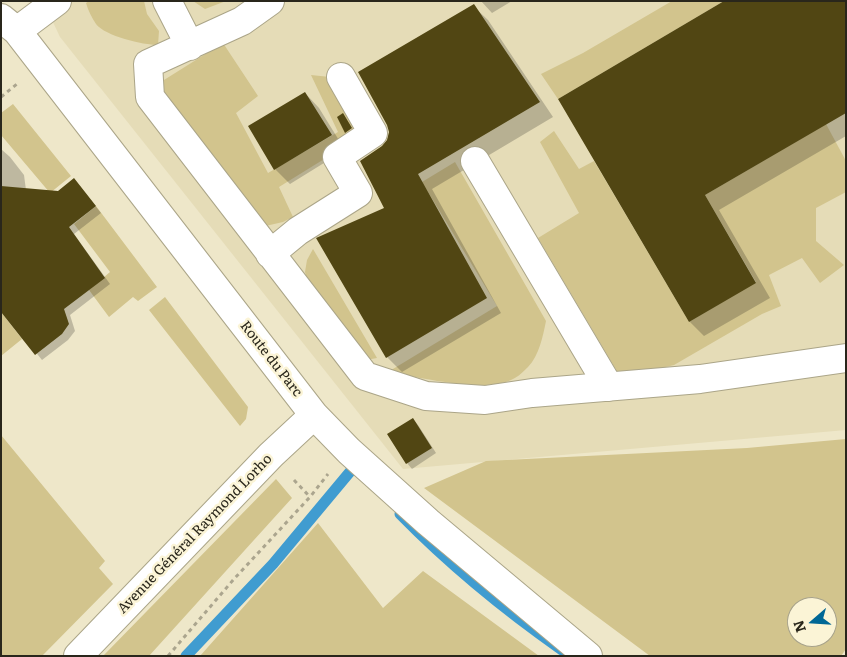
<!DOCTYPE html>
<html>
<head>
<meta charset="utf-8">
<style>
	body { margin:0 }
	#map { position:relative; width:847px; height:657px; overflow:hidden; background:#eee7c9; font-family:Literata,serif }
	canvas { display:block }
	.frame { position:absolute; inset:0; border:2px solid #29261b; pointer-events:none }
	.north { position:absolute; left:787px; top:597px; width:50px; height:50px; box-sizing:border-box; background:#fbf4d6; border:1px solid #a7a28b; border-radius:50%; rotate:251deg; font-size:14px; font-weight:700; line-height:20px; text-align:center; color:#29261b }
	.north::after { content:''; display:block; margin:auto; width:18px; height:22px; background:#006795; clip-path:polygon(50% 0,100% 100%,50% 72%,0 100%) }
</style>
</head>
<body>
<div id="map">
<canvas width="847" height="657"></canvas>
<div class="frame"></div>
<div class="north">N</div>
</div>
<script>
const ctx = document.querySelector('canvas').getContext('2d');
ctx.lineJoin = 'round';
function paint(path, color) {
  ctx.fillStyle = color;
  ctx.fill(path, 'evenodd');
}
function stroke(path, color, width, dash) {
  ctx.strokeStyle = color;
  ctx.lineWidth = width;
  ctx.lineCap = dash ? 'butt' : 'round';
  ctx.setLineDash(dash || []);
  ctx.stroke(path);
}
function write(font, color, halo, rows, align = 'center') {
  ctx.font = font + ' Literata,serif';
  ctx.lineWidth = 5;
  ctx.setLineDash([]);
  ctx.textBaseline = 'middle';
  ctx.strokeStyle = halo;
  ctx.fillStyle = color;
  for (const [text, x, y, turn = 0] of rows) {
    ctx.save();
    ctx.translate(x, y);
    ctx.rotate((+turn || 0) * Math.PI / 180);
    ctx.textAlign = isNaN(turn) ? turn : align;
    if (halo) ctx.strokeText(text, 0, 0);
    ctx.fillText(text, 0, 0);
    ctx.restore();
  }
}
const built = new Path2D(`
	M43,1H846V430L403,469L60,37Z`);
const green = new Path2D(`
	M89,1H144L147,14L159,31L158,45C143,45 105,36 96,24C92,18 88,10 86,3Z
	M193,1H226L205,9Z
	M672,1H724L558,99L541,74L583,53Z
	M223,43L258,96L236,113L268,173L338,132L311,75L330,77L363,135L279,187L293,217L283,222L261,227L160,92L164,80Z
	M13,104L71,176L50,193L1,135V113Z
	M826,124L846,161V192L816,208V241L844,265L820,283L802,258L769,275L781,306L762,314L674,365L621,378L538,238L579,213L540,142L554,131L579,169L594,161L689,322L756,282L705,195Z
	M455,162L546,321C543,336 539,356 528,367C524,371 518,377 513,379C486,394 419,377 388,372L497,306L422,182Z
	M96,206L157,287L138,301L133,297L109,317L89,290L110,272L74,224Z
	M313,249L377,358L366,360L310,289L305,272L307,260Z
	M165,297L248,407L246,419L240,426L149,310Z
	M1,312L22,339L1,356Z
	M1,435L105,561L99,568L113,584L42,656H1Z
	M846,439V649L841,656H650L424,488L486,461L747,448ZM797,607H827V637H797Z
	M276,479L292,498L149,656H103Z
	M318,523L383,608L423,571L539,656H200Z`);
const shadow = new Path2D(`
	M481,1H512L492,13Z
	M846,1V136L719,210L770,298L704,336L690,322L560,100Z
	M473,6L488,20L553,117L432,189L501,313L402,372L387,357L386,208L383,147Z
	M305,93L319,108L345,150L290,184L275,169Z
	M1,149L10,157L24,175L26,190L58,193L74,179L101,213L74,234L110,284L70,315L75,331L68,340L42,360L1,309Z
	M413,419L418,425L436,453L412,469L407,463Z`);
const stream = new Path2D(`
	M400,514C449,564 505,610 562,650
	M186,656L273,564L354,467L361,474`);
const building = new Path2D(`
	M724,1H846V113L705,195L756,283L689,322L558,99Z
	M474,4L540,102L418,174L487,298L386,358L316,238L384,208L360,161L382,146L387,140L389,132L387,125L358,72Z
	M305,92L332,135L274,170L248,126Z
	M343,113L352,128L345,133L337,117Z
	M74,178L96,206L69,227L105,278L64,309L69,324L62,334L35,355L1,312V186L58,191Z
	M413,418L432,448L406,464L387,434Z`);
const path = new Path2D(`
	M1,97L17,84
	M294,480L310,497
	M168,656L234,579L310,497L328,474`);
const minor = new Path2D(`
	M167,1L190,46
	M270,1L242,21L148,64L150,97L365,376L426,396L485,400L532,393L700,379L846,358
	M1,18L17,31L314,415L349,451L428,522L588,656
	M17,31L57,1
	M475,161L609,387
	M270,254L298,231L358,193L337,157L373,133L341,77
	M78,656L271,455L314,415`);
const streetNames = [
	["Route du Parc",271,359,52],
	["Avenue Général Raymond Lorho",195,534,-46]
];
paint(built, '#e5dcb7');
paint(green, '#d2c48d');
paint(shadow, '#0003');
stroke(stream, '#409cd0', 11);
paint(building, '#514613');
stroke(minor, '#aba588', 30);
stroke(path, '#aba58e', 3, [4, 4]);
stroke(minor, '#fff', 28);
write('14px', '#29261b', '#fbf4d6', streetNames);
</script>
</body>
</html>
